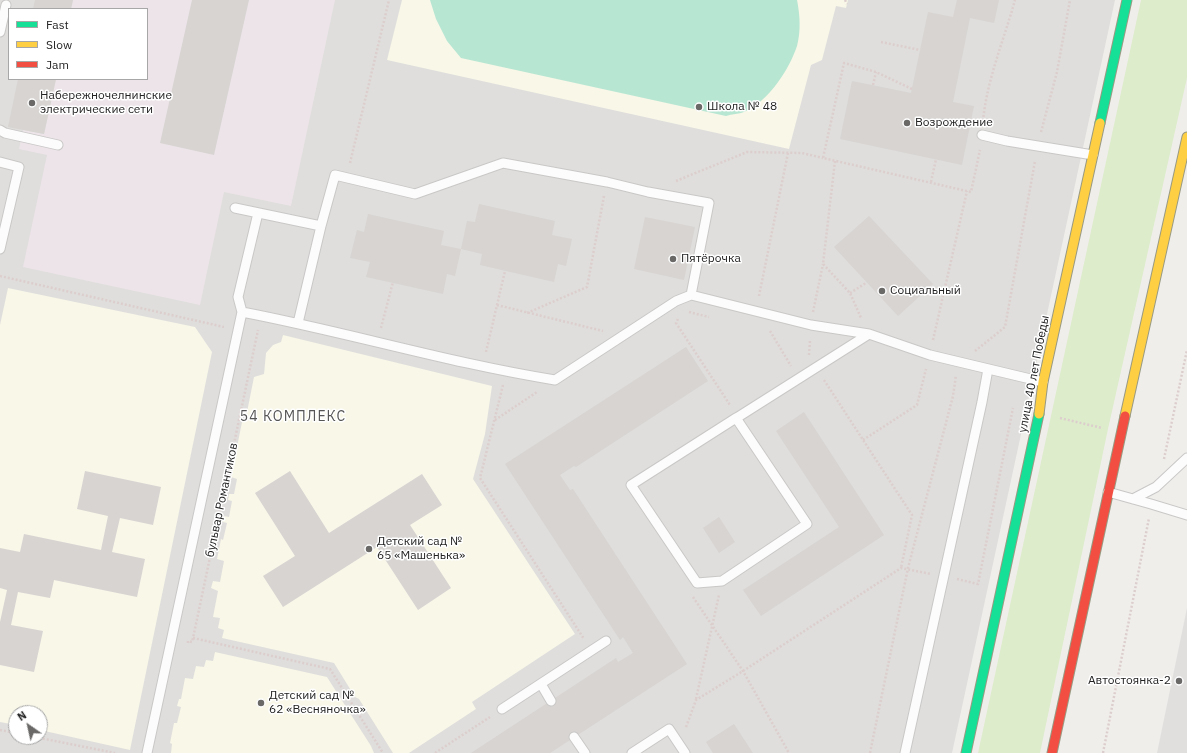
<!DOCTYPE html>
<html>
<head>
<meta charset="utf-8">
<style>
	body { margin:0 }
	#map { position:relative; width:1187px; height:753px; overflow:hidden; background:#f0eeeb; font-family:"IBM Plex Sans",sans-serif }
	canvas { display:block }
	.legend { position:absolute; left:8px; top:8px; width:140px; height:72px; box-sizing:border-box; background:#fff; border:1px solid #a7a7a7; margin:0; padding:5px 7px; list-style:none; font-size:12px; color:#222 }
	.legend li { display:flex; align-items:center; gap:8px; height:20px }
	.legend b { width:20px; border:1px solid #a7a7a7 }
	.north { position:absolute; left:8px; top:705px; width:40px; height:40px; box-sizing:border-box; background:#fff; border:1px solid #a7a7a7; border-radius:50%; rotate:326deg; font-size:11px; font-weight:700; line-height:16px; text-align:center; color:#222 }
	.north::after { content:''; display:block; margin:auto; width:14px; height:18px; background:#6a6968; clip-path:polygon(50% 0,100% 100%,50% 72%,0 100%) }
</style>
</head>
<body>
<div id="map">
<canvas width="1187" height="753"></canvas>
<ul class="legend">
<li><b style="height:5px;background:#16e098"></b>Fast</li>
<li><b style="height:5px;background:#ffcf43"></b>Slow</li>
<li><b style="height:5px;background:#f24e42"></b>Jam</li>
</ul>
<div class="north">N</div>
</div>
<script>
const ctx = document.querySelector('canvas').getContext('2d');
ctx.lineJoin = 'round';
function paint(path, color) {
  ctx.fillStyle = color;
  ctx.fill(path, 'evenodd');
}
function stroke(path, color, width, dash) {
  ctx.strokeStyle = color;
  ctx.lineWidth = width;
  ctx.lineCap = dash ? 'butt' : 'round';
  ctx.setLineDash(dash || []);
  ctx.stroke(path);
}
function write(font, color, halo, rows, align = 'center') {
  ctx.font = font + ' "IBM Plex Sans",sans-serif';
  ctx.lineWidth = 3;
  ctx.setLineDash([]);
  ctx.textBaseline = 'middle';
  ctx.strokeStyle = halo;
  ctx.fillStyle = color;
  for (const [text, x, y, turn = 0] of rows) {
    ctx.save();
    ctx.translate(x, y);
    ctx.rotate((+turn || 0) * Math.PI / 180);
    ctx.textAlign = isNaN(turn) ? turn : align;
    if (halo) ctx.strokeText(text, 0, 0);
    ctx.fillText(text, 0, 0);
    ctx.restore();
  }
}
const residential = new Path2D(`
	M0,0H1115L952,753H0ZM9,9H147V79H9ZM16,713H40V737H16Z`);
const industrial = new Path2D(`
	M73,0H335L291,206L224,192L200,305L23,267L47,155L19,149L23,130L44,134L56,79H147V9H71Z`);
const education = new Path2D(`
	M402,0H848L846,8L836,6L822,60L811,65L789,149L387,60Z
	M8,288L195,327L212,352L130,750L40,730V713H16V725L0,722V325Z
	M283,335L492,386L485,434L473,479L575,634L472,702L476,709L409,753H393L359,699L355,697L334,663L222,638L224,630L218,628L220,618L213,617L218,591L211,588L213,581L220,582L224,561L217,559L221,539L223,540L227,523L223,522L224,516L229,517L232,501L228,500L229,494H234L237,479L231,477L242,422H245L254,377L264,374L266,353L273,345L281,342Z
	M215,652L327,677L371,746L374,753H171L172,744L170,743L174,723H177L181,707L177,706L179,699H181L185,678L193,679L196,666L204,667L206,660L213,661Z`);
const grass = new Path2D(`
	M1141,0H1187V78L1108,429L1040,753H978Z`);
const pitch = new Path2D(`
	M430,0H797C800,15 801,31 797,46C789,70 768,102 744,112C739,114 732,114 726,116L461,58L447,41L436,19Z`);
const parking = new Path2D(`
	M1187,608V753H1157Z`);
const building = new Path2D(`
	M35,0H73L71,9H33Z
	M192,0H249L214,155L160,143Z
	M957,0H999L994,23L970,18L953,102L974,106L962,165L840,139L852,81L911,93L928,12L953,17Z
	M18,79H56L44,134L8,127Z
	M479,204L555,221L552,235L572,239L566,266L558,264L554,282L480,265L482,254L461,249L455,276L447,274L443,294L366,277L370,262L350,258L357,230L364,232L368,214L444,231L441,245L461,249L467,221L475,222Z
	M869,216L933,284L898,316L834,247Z
	M645,217L695,227L684,280L634,269Z
	M686,347L708,381L576,467L574,466L560,475L570,490L573,489L687,664L550,753H471L616,658L618,662L633,653L623,637L620,640L505,464Z
	M804,412L884,535L761,616L743,590L839,527L776,431Z
	M85,471L161,487L153,525L120,518L112,552L145,559L137,597L54,580L50,598L18,592L11,625L43,631L34,672L0,665V622L7,590L0,588V548L20,552L24,534L101,550L108,516L77,509Z
	M290,471L329,533L422,474L442,505L410,525L451,588L418,610L377,547L283,607L263,576L295,556L255,493Z
	M719,517L735,542L719,553L703,528Z
	M734,724L753,753H713L706,742Z`);
const path = new Path2D(`
	M845,0L847,4
	M881,42L920,50
	M873,85L876,72
	M912,89L876,72L844,63L823,158L971,192L980,150
	M983,121C987,79 1004,40 1015,0
	M1041,132L1057,72L1070,0
	M835,161L823,264L850,293L861,318
	M350,163L389,0
	M676,181L747,152L802,153L823,158
	M931,182L936,159
	M0,276L224,327
	M850,293L866,283
	M759,296L788,153
	M497,305L603,331
	M689,312L709,317
	M813,312L823,264
	M527,313L587,287L604,196
	M678,319L676,323L730,405
	M381,328L393,282
	M770,331L791,366
	M933,340L967,191
	M975,351L1005,327L1035,161
	M486,352L505,271
	M809,355L810,340
	M824,380L912,515L901,568
	M503,385L480,478L584,639
	M1060,418L1102,428
	M495,420L537,392
	M863,440L917,405L926,369
	M1164,459L1187,350
	M957,579L978,584L1013,408
	M693,597L743,671L789,753
	M193,638L330,669L383,753
	M188,643V641L192,642L193,638L258,330
	M696,699L719,595
	M686,727L696,700L743,671L901,568L931,574
	M0,730L16,733
	M35,737L115,753
	M435,753L490,717
	M870,753L908,568L953,396L956,375
	M1103,753L1149,518`);
const lane = new Path2D(`
	M0,32L6,5
	M0,130L5,133L58,145
	M982,135L1007,141L1093,155
	M0,162L19,167L0,249
	M235,208L321,226
	M242,312C347,332 449,363 555,380L676,301L691,295L811,325L869,334L930,355L1043,382
	M298,323L321,226L335,175L415,194L503,163L607,182L648,192L709,203L691,295
	M736,418L807,524L722,581L697,583L631,485L736,418L738,417L869,334
	M1108,492L1151,504L1187,515
	M1133,499L1156,487L1187,458
	M541,684L551,701
	M502,709L606,641
	M574,737L585,753
	M147,753L242,312L238,297L258,213
	M632,753L669,729L685,753
	M905,753L982,402L988,369`);
const fast = new Path2D(`
	M1100,123L1127,0
	M966,753L1039,414`);
const slow = new Path2D(`
	M1039,414L1043,382L1100,123
	M1125,416L1187,137`);
const jam = new Path2D(`
	M1052,753L1125,416`);
const markers = [
	[32,103,4,"#6a6968"],
	[699,107,4,"#6a6968"],
	[907,123,4,"#6a6968"],
	[673,259,4,"#6a6968"],
	[882,291,4,"#6a6968"],
	[369,549,4,"#6a6968"],
	[1179,681,4,"#6a6968"],
	[261,703,4,"#6a6968"]
];
const poiNames = [
	["Набережночелнинские",40,96],
	["электрические сети",40,110],
	["Школа № 48",707,107],
	["Возрождение",915,123],
	["Пятёрочка",681,259],
	["Социальный",890,291],
	["Детский сад №",377,542],
	["65 «Машенька»",377,556],
	["Автостоянка-2",1171,681,"right"],
	["Детский сад №",269,696],
	["62 «Весняночка»",269,710]
];
const streetNames = [
	["улица 40 лет Победы",1034,374,-79],
	["бульвар Романтиков",222,500,-78]
];
const quarterNames = [
	["54 КОМПЛЕКС",293,417]
];
paint(residential, '#dfdedc');
paint(industrial, '#ede4e9');
paint(education, '#f8f7e8');
paint(grass, '#ddeccb');
paint(pitch, '#b7e6d2');
paint(parking, '#e0dfde');
paint(building, '#d7d4d2');
stroke(lane, '#c9c8c7', 11);
stroke(fast, '#999a82', 11);
stroke(slow, '#999a82', 11);
stroke(jam, '#999a82', 11);
stroke(path, '#dccecd', 2.5, [2, 2]);
stroke(lane, '#fdfcfc', 9);
stroke(fast, '#16e098', 9);
stroke(slow, '#ffcf43', 9);
stroke(jam, '#f24e42', 9);
for (const [x, y, r, color] of markers) {
  const dot = new Path2D();
  dot.arc(x, y, r, 0, 2 * Math.PI);
  ctx.fillStyle = color;
  ctx.fill(dot);
  stroke(dot, '#fff', 1.5);
}
write('12px', '#222', '#fff', poiNames, 'left');
write('12px', '#222', '#fff', streetNames);
ctx.letterSpacing = '1px';
write('14px', '#555', '#fff', quarterNames);
ctx.letterSpacing = '0px';
</script>
</body>
</html>
